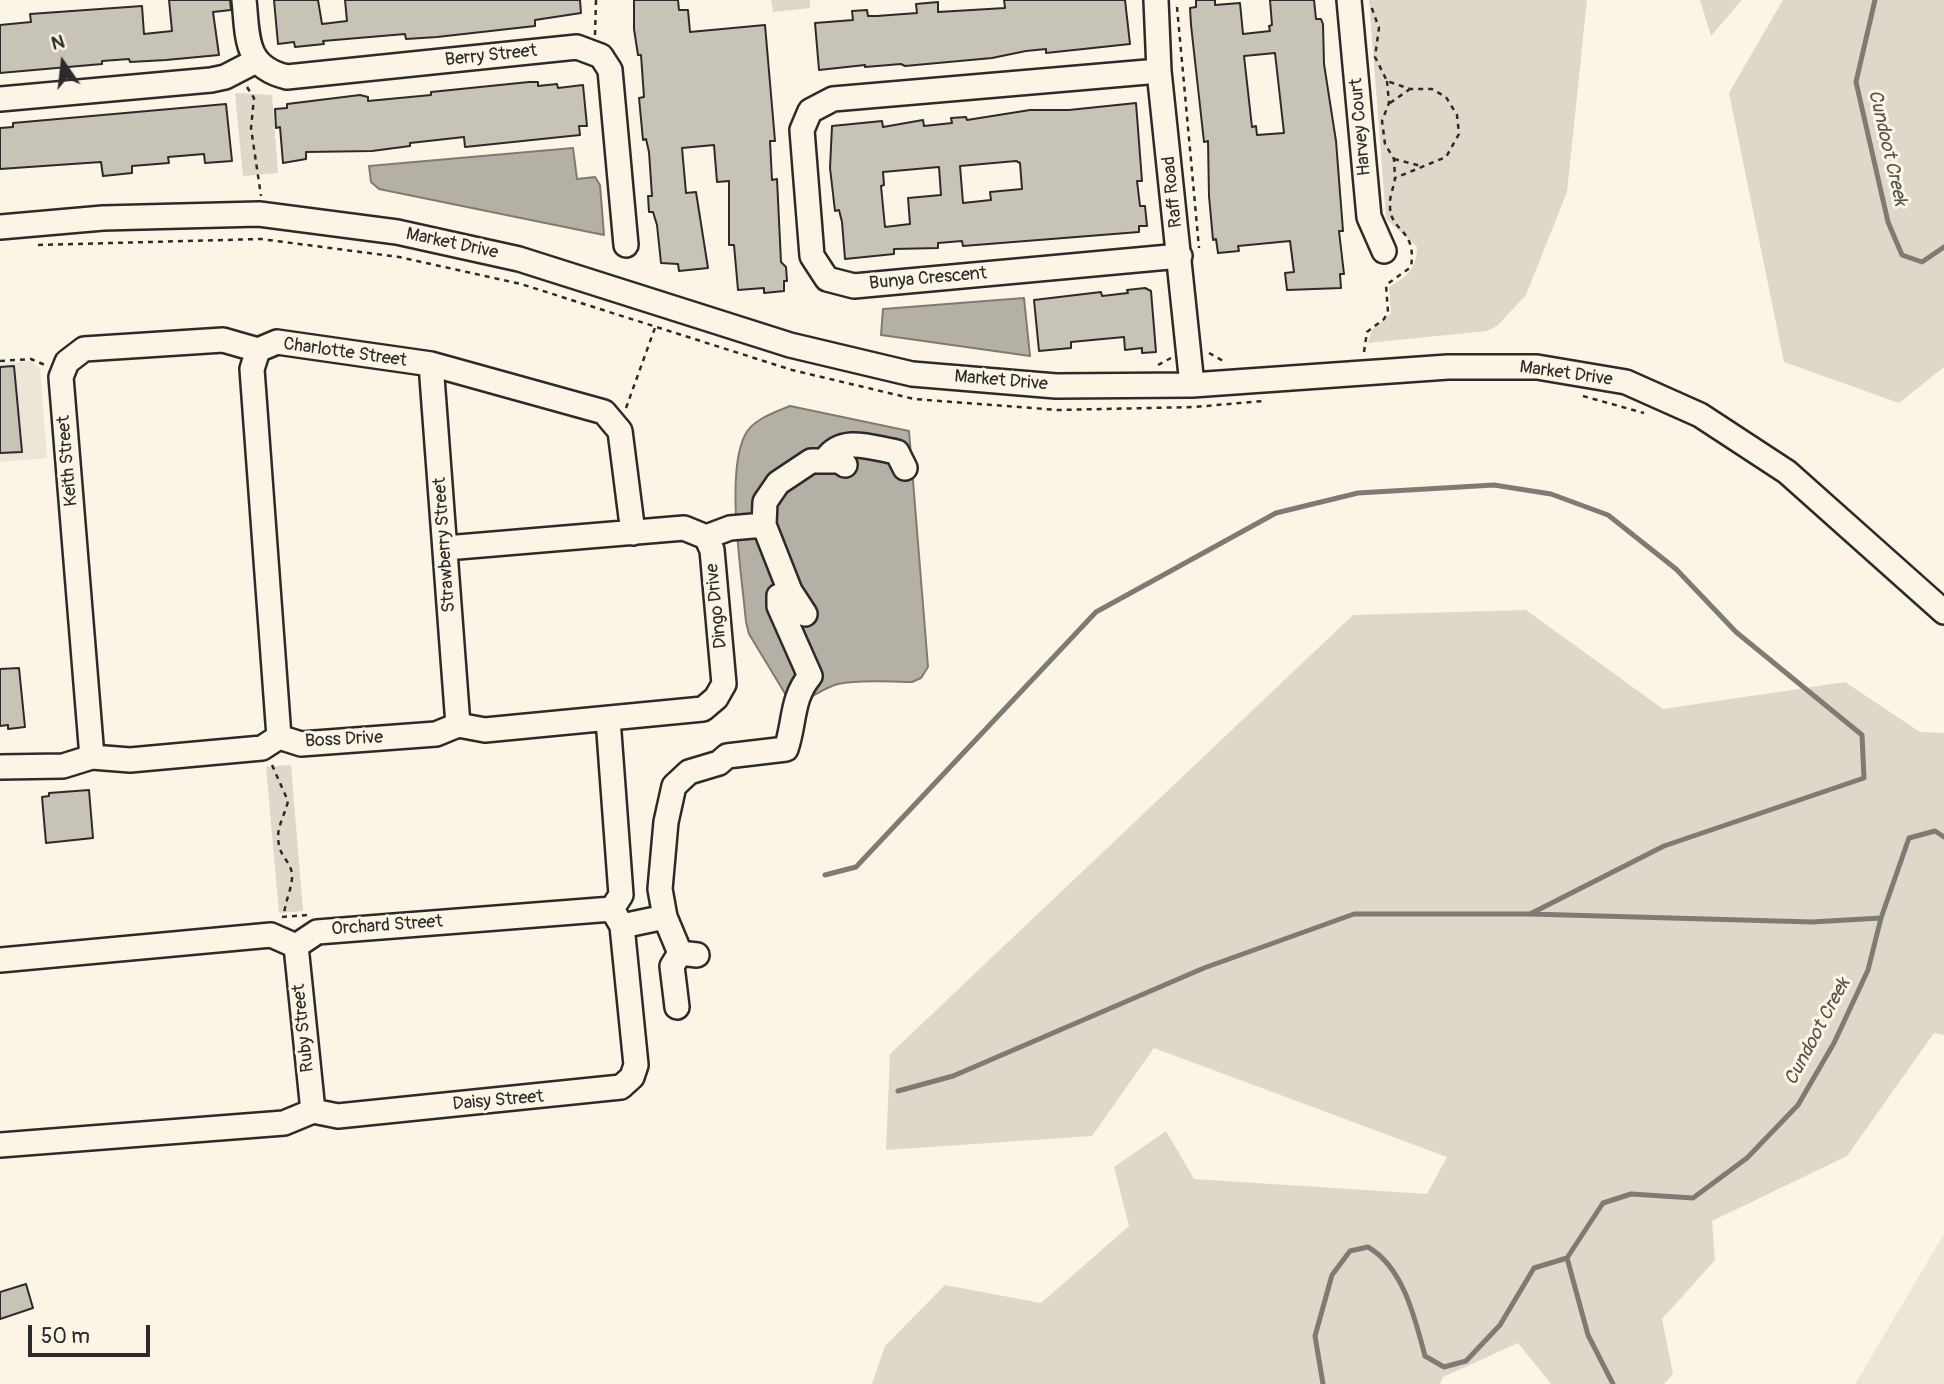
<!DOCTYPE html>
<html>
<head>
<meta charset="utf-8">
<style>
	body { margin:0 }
	#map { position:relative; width:1944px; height:1384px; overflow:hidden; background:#fcf5e5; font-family:Pangolin,sans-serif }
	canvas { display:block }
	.north { position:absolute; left:28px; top:28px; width:70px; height:70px; -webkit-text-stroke:5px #fcf5e5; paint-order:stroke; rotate:346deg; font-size:19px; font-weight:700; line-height:28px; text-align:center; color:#2b2b2b }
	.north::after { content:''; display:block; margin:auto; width:24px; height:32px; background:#2b2b2b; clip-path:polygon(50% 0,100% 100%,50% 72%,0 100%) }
	.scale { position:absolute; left:28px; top:1325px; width:122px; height:32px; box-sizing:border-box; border:4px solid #2b2b2b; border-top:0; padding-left:9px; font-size:21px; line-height:24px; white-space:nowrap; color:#2b2b2b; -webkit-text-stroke:5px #fcf5e5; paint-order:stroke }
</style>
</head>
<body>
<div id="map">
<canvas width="1944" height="1384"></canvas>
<div class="north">N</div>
<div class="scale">50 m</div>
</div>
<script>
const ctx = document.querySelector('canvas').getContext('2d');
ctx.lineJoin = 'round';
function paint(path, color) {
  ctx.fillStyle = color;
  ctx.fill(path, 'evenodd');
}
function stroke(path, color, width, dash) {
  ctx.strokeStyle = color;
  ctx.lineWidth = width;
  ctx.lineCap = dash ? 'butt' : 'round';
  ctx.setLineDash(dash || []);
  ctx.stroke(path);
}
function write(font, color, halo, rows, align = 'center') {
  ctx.font = font + ' Pangolin,sans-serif';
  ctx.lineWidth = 6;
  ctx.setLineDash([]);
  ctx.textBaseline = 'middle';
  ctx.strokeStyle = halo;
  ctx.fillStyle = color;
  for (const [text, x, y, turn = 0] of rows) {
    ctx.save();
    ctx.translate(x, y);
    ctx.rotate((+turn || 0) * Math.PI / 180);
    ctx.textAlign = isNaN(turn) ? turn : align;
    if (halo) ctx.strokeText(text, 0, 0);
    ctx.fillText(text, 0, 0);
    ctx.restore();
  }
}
const built = new Path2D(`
	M31,361L40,368L47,458L0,462V364Z
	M1944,1234V1384H1855Z`);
const green = new Path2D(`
	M771,0H810V8L773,12Z
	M1369,0H1587L1567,192L1526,295L1497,326L1487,331L1368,343L1372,330L1391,313L1389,287C1407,277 1417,268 1417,247L1386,219Z
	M1700,0H1742L1711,36Z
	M1783,0H1944V367L1899,403L1784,362L1729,93Z
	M235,93L272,95L278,173L243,176Z
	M1526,610L1663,709L1845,682L1920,732L1944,733V1035L1934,1033L1847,1156L1712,1221L1715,1260L1662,1319L1673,1374L1664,1384H1551L1518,1343L1443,1377L1440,1384H872L885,1346L945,1285L1041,1303L1129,1226L1114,1167L1166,1131L1194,1179L1427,1194L1447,1157L1154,1048L1092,1136L886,1150L890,1054L1353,615Z
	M291,765L303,911L279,913L266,767Z`);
const water = new Path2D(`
	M573,148L577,179L595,177L600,185L604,235L379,189L371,182L369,166Z
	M1024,298L1030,356L881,335L883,309Z
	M790,406L909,431L928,667L921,678L912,682C889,682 861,679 838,684C820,689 809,701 792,705L749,634L746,622C742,576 725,474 745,435C752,420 775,412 790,406Z`);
const stream = new Path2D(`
	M1875,0L1856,82L1888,222L1902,255L1922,262L1944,247
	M825,875L856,867L1096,612L1276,513L1358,493L1494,485L1551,494L1608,515L1676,569L1736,632L1862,735L1864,778L1664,846L1530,914
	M898,1091L953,1076L1204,968L1354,914H1530L1812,922L1881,918
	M1323,1384L1315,1336L1332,1275L1350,1251L1368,1247C1404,1268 1415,1319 1425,1356L1444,1367L1466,1361L1500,1325L1534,1268L1567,1258
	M1613,1384L1588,1335L1567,1258L1603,1203L1631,1194L1693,1198L1747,1158L1798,1105L1834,1043L1868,970L1881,918L1909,838L1935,831L1944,837`);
const building = new Path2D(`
	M169,0H230L231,10L213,12L219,55L166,60L130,62L129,59L102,61V64L0,73V25L31,22L30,14L142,6L144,34L172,31Z
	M274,0H318L322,24L347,21L345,0H580L581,13L535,20V26L437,37L406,39L405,34L323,41L324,44L295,47L294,42L278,44Z
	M634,0H678L679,10H688L690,32L765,25L775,141H770L772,180L777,179L781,262L786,267L787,281H784V291L764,293V288L738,290L734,245H729V181L717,182L714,145L682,148L686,193L696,192L708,268L679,271L678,264L661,263L657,225L653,212H649L648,196H652L649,152L646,139L643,140L639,98L644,97L641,55H638L634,29Z
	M1004,0H1125L1130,44L1046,53V49L1026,51L992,58L905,66L901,64L865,67V65L819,70L815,23L853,20L852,11L867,10L868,16H877L917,13L916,4L938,2V12L1005,8Z
	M1196,0H1215V5L1240,3L1243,34L1270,31L1269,26L1272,25L1270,0H1314L1316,19H1321L1323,24L1324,64L1336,141L1343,231H1339L1344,274H1340L1341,288L1287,290L1285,273L1294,272L1290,241L1238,246L1239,251L1218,253L1216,239L1213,240L1209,196L1208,141L1204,142L1191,25L1190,8L1196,7ZM1275,53L1284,133L1257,135L1256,126L1252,127L1244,56Z
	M529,82H538V86L557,84L558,88L583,85L587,126H579L580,135L465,147L464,137L410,143V146L372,151L306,152V159L283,163L280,127L276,128L275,109L287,108V104L360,95L368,97V101L431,95V92Z
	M1136,103L1142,181H1137L1140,206H1145L1147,226H1139V232L963,246L962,241L938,243V248L894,249V254L845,259L842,222L839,210L835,211L830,168L832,126L882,121L883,127L923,120L924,126L952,123L951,118L966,117L967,120L1030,110H1069ZM1016,161L1020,163L1022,189L990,192L991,200L963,203L960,166ZM939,167L941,195L908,198L910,224L885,227L881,186L884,185L883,172Z
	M226,104L232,161L205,163L204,154L168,157L169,163L132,166V173L103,176L101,162L0,169V128L13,127V123Z
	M1145,288L1151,291L1156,352L1142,353V348L1125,350L1124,337L1071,342V348L1039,351L1034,300L1101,292L1102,296L1128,293L1127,290Z
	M14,366L22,452L0,453V367Z
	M19,668L25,727L8,729V725L0,726V669Z
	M89,790L93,838L46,843L42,797L49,796V793Z
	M26,1284L33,1308L0,1319V1292Z`);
const path = new Path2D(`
	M1177,7L1199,248
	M595,35L596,0
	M1387,81L1389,103L1382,121L1385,144L1394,159L1395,178
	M247,87L254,98L251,128L261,196
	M1390,103L1410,89
	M1394,159L1421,166
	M38,245L261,239L399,257L521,284L792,370L914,399L1058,410L1194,407L1263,401
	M1364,352L1367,332L1384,319L1388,312L1386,285L1411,267C1417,227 1390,233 1390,206C1389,197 1394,187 1395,178L1446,157L1459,134L1457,115L1446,97L1432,89H1410L1387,81L1375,57L1379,28L1370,3
	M1209,353L1225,362
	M0,361L31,359L45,365
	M1158,365L1171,358
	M1583,396L1644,413
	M626,408L656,325
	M272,765L288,801C284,819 274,829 280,849C283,858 291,864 292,874C293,888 284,902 284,917
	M282,917L307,915`);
const minor = new Path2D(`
	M244,0C248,37 244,67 287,77L577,47L601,56L610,70L626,245
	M1156,0L1159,71L1192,385
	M1349,0L1369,217L1384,251
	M1159,71L833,99L810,111L802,130L812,256L827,279L854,286L1180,256
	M0,99L211,80L225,77L256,61
	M0,227L103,218L259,214L397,232L519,259L790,345L912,374L1056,386L1192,385L1448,367H1537L1626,382L1700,415L1787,472L1944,612
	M431,364L458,725
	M826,459C843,435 872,448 897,452L905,468
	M764,525L790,591L805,614
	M706,537L730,528L764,525L765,502L778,483L811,461H840L845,465
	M279,737L252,369L258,350L277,342L431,364L604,412L620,431L633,533
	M92,757L61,377L67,362L84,349L223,340L258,350
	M0,767L63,766L92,757L130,760L262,748L279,737L301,744L436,734L458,725L485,730L703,709L716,698L724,684L712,550L706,537L684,528L446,548
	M665,917L680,953L697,955
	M622,926L665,917L660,889L666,822L674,786L689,772L719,763L727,756L786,749C795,723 791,699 810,676L779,606V596L790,591
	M296,946L313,1111
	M0,960L271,935L296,946L317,932L612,909
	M677,1007L672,966L680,953
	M0,1145L284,1123L313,1111L338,1116L621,1087L632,1077L636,1065L622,926L612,909L621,895L608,719`);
const streetNames = [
	["Berry Street",491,56,-6],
	["Harvey Court",1361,127,-95],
	["Raff Road",1173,192,-96],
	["Market Drive",452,244,12],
	["Bunya Crescent",928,279,-5],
	["Charlotte Street",345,353,8],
	["Market Drive",1566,374,8],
	["Market Drive",1001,381,5],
	["Keith Street",68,461,-95],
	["Strawberry Street",445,545,-94],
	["Dingo Drive",717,606,-96],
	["Boss Drive",344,740,-3],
	["Orchard Street",387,926,-4],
	["Ruby Street",304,1028,-96],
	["Daisy Street",498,1101,-5]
];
const waterNames = [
	["Cundoot Creek",1887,148,77],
	["Cundoot Creek",1818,1032,-62]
];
paint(built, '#ece6d7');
paint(green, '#ded8ca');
paint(water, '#b4b0a5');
stroke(water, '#7d7b74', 2);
stroke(stream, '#7d7b74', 5);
paint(building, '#c8c3b7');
stroke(building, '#2b2b2b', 2);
stroke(minor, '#2b2b2b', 28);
stroke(path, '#2b2b2b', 2.5, [5, 5]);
stroke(minor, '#fcf5e5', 23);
write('18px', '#2b2b2b', '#fcf5e5', streetNames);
write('italic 19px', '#545350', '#fcf5e5', waterNames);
</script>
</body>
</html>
